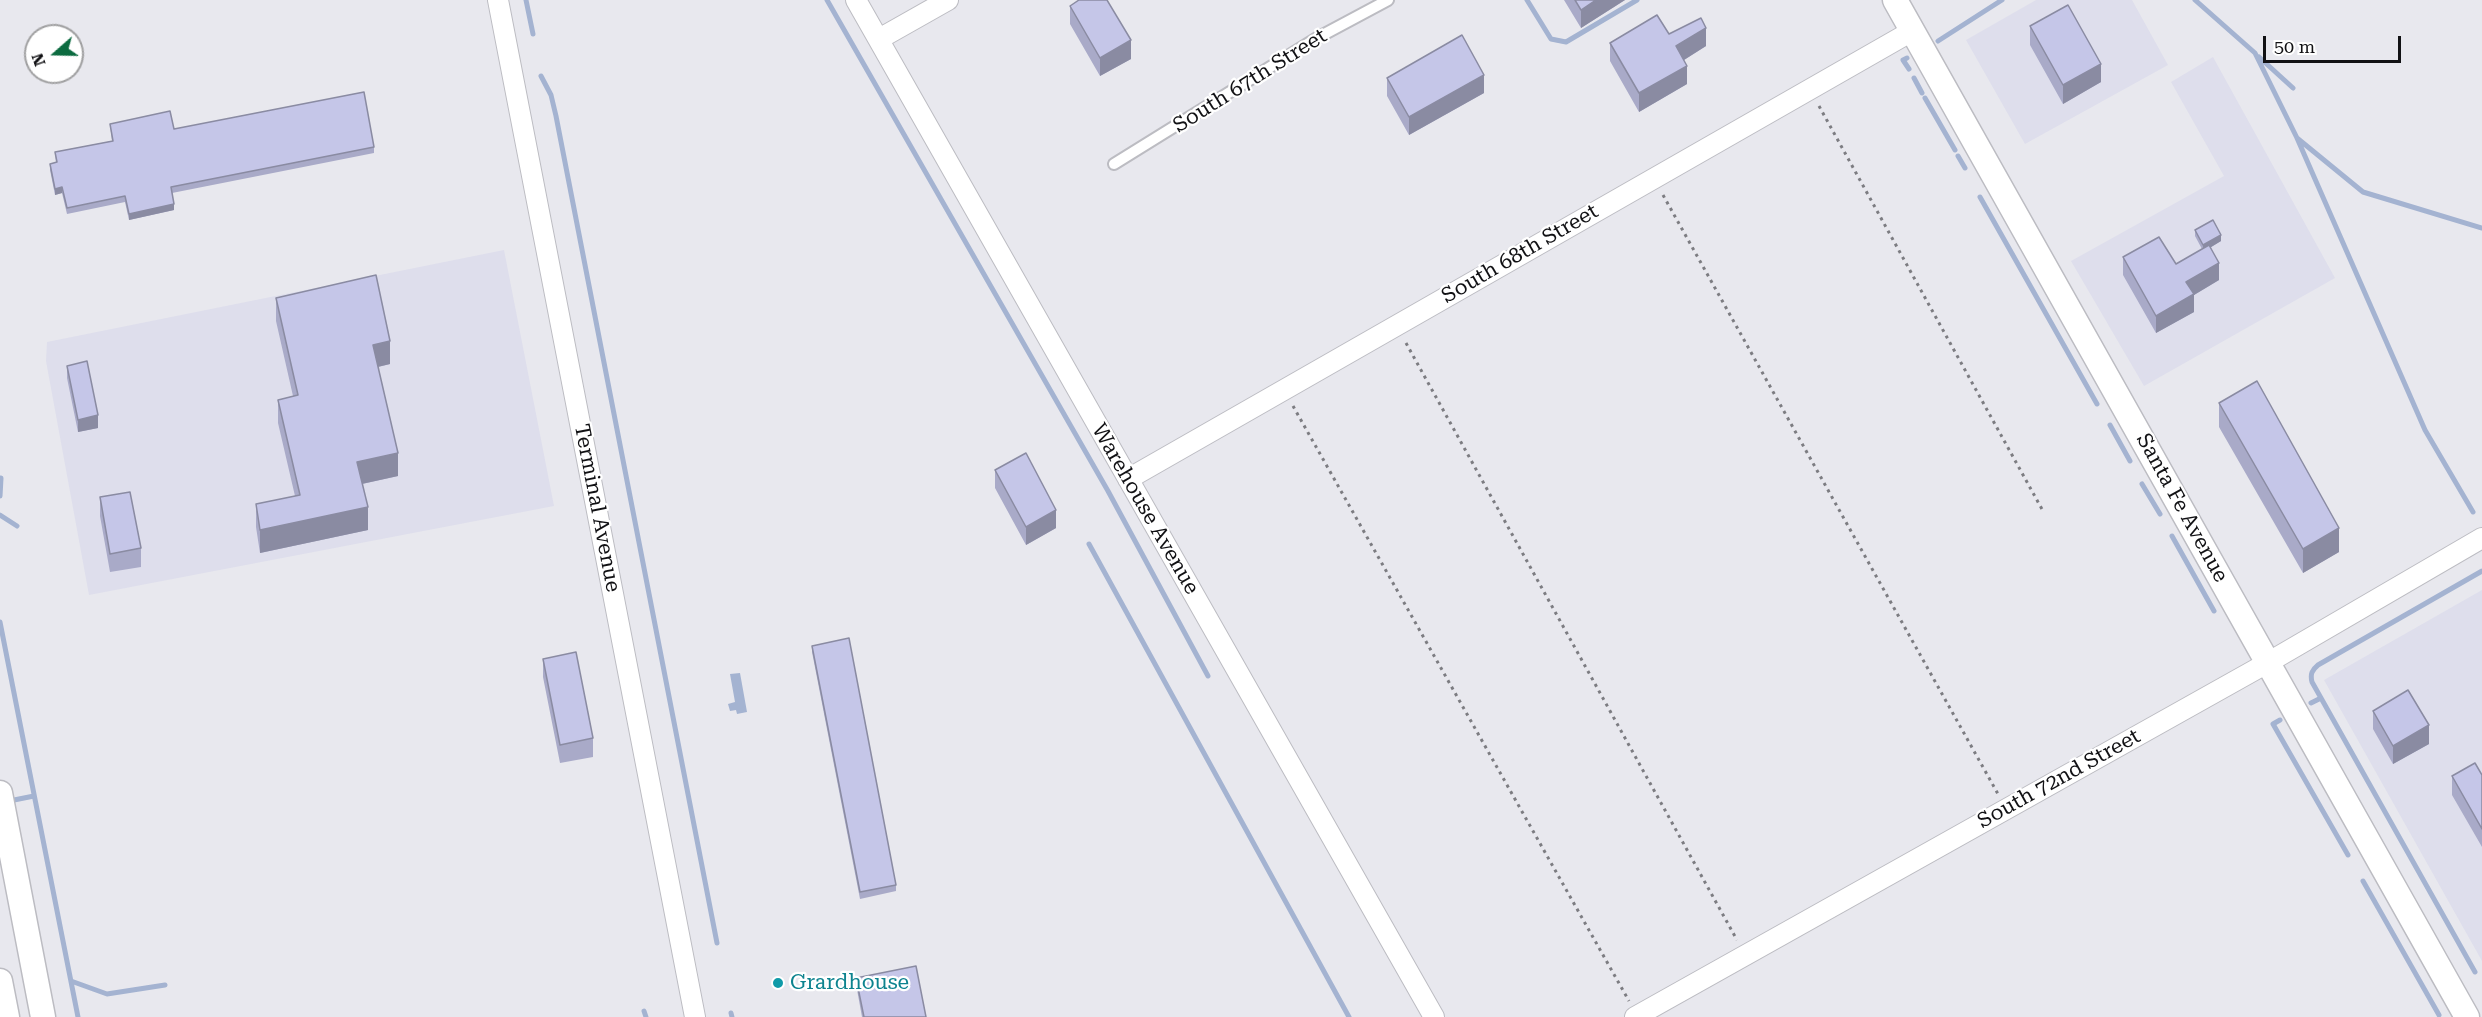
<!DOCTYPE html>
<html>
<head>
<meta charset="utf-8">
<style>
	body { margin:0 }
	#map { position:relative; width:2482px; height:1017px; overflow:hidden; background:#e8e8ee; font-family:"Roboto Serif",serif }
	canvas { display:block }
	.north { position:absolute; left:24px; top:24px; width:60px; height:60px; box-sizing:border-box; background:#fff; border:2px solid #a0a0a1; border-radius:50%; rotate:250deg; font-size:16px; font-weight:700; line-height:24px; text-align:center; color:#111114 }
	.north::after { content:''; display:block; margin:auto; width:21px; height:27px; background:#0c6b40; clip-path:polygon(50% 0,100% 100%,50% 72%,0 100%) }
	.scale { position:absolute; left:2263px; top:36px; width:138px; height:27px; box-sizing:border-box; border:3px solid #111114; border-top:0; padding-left:8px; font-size:18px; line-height:21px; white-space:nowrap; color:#111114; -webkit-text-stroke:4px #fff; paint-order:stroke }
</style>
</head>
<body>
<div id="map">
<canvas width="2482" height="1017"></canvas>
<div class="north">N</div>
<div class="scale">50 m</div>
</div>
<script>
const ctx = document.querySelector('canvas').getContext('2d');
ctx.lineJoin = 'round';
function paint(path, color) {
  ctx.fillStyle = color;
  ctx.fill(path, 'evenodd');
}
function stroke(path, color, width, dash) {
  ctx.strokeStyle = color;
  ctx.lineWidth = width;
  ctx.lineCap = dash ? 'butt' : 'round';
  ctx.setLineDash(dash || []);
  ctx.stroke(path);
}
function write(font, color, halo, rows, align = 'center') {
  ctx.font = font + ' "Roboto Serif",serif';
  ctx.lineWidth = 4.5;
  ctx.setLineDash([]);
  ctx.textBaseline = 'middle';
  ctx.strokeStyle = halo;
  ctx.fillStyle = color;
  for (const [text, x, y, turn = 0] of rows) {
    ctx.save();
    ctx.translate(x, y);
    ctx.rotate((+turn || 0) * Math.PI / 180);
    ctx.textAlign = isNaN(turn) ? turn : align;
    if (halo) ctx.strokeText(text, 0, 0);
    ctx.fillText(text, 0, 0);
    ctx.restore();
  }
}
const built = new Path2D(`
	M2036,0H2132L2168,65L2025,144L1966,40Z
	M2213,57L2335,278L2144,386L2071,261L2224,176L2171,82Z
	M504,250L554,506L89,595L46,361L47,342Z
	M2482,590V961L2324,680Z`);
const water = new Path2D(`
	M740,673L747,712L737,714L736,710L730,711L728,704L735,702L730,674Z`);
const stream = new Path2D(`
	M526,0L533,34
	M827,0L1108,491L1208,676
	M1527,0L1551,39L1566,42L1637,0
	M2195,0L2255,53L2297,138L2363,192L2482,228
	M1938,41L2002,0
	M2259,57L2293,88
	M1907,58L1903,60L1909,69
	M541,76L551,95L556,116L717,943
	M1914,78L1922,93
	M1925,98L1955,150
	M2297,138L2425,430L2473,512
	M1958,156L1965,168
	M1980,197L2097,404
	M2110,425L2130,461
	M2142,484L2160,514
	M0,496L1,478
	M0,515L17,526
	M2172,536L2214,611
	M1089,544L1349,1017
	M0,622L78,1017
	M2311,703L2321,698
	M2280,720L2273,724L2348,855
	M14,800L34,796
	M2363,881L2439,1015
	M2475,972L2312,682C2310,674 2312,670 2318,665L2482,571
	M71,981L107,994L165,985
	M644,1011L646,1017
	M731,1013L732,1017`);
const path = new Path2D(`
	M1819,106L2043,511
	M1663,195L1998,794
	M1406,343L1737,940
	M1293,406L1629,1001`);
const service = new Path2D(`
	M1114,164L1317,38L1388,0`);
const minor = new Path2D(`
	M498,0L695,1017
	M856,0L1434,1017
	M879,39L948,0
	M1128,479L1912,31
	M1635,1017L2269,662L2482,538`);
const tertiary = new Path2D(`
	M1895,0L2467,1017
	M0,793L43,1017
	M0,981L7,1017`);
const wall = new Path2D(`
	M1564,0H1625L1581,28Z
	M1070,6L1131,59L1100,76L1070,24Z
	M2030,26L2101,82L2063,104L2030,45Z
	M1669,34L1706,46L1684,60L1687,84L1639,112L1610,61V43Z
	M1387,78L1484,93L1409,135L1387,96Z
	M110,124L174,129L374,147V153L172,193L174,210L129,220L125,202L67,214L62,193L55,195L50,170V164L56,163L55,152L112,141Z
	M2195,230L2221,241L2211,247L2219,280L2194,295V312L2156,333L2123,275V257L2176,264L2202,249L2195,236Z
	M276,298L390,364L378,367L398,476L362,484L368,530L260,553L256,527V504L295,496L278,423V400L293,396L276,321Z
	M67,366L98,428L78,432L67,378Z
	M2219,403L2339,552L2303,573L2219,427Z
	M995,470L1056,528L1026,545L995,488Z
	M100,497L141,548V567L110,572L100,516Z
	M812,646L896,885V891L860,899L812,652Z
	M543,659L593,738V757L560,763L543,677Z
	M2373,711L2429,744L2393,764L2373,729Z
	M2482,775V847L2452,795V776Z
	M856,978L926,1017H862L856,984Z`);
const shadedWall = new Path2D(`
	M1596,0H1625L1581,28V10Z
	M1706,28V46L1676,65V46Z
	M1131,40V59L1100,76V58Z
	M2101,64V82L2063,104V85Z
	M1687,66V84L1639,112V93Z
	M1484,75V93L1409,135V117Z
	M62,187V193L55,195V189Z
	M174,204V210L129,220V214Z
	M2221,235V241L2203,252V245Z
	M2219,263V280L2194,295V312L2156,333V316L2186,282Z
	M390,341V364L373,368V345Z
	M98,415V428L78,432V420Z
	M398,453V476L357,485V462Z
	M368,507V530L260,553V530Z
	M1056,510V528L1026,545V527Z
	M2339,528V552L2303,573V549Z
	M2429,725V744L2393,764V746Z`);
const building = new Path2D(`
	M1079,0H1107L1131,40L1100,58L1070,6Z
	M1575,0H1596L1581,10Z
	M2068,5L2101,64L2063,85L2030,26Z
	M1657,15L1669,34L1701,18L1706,28L1676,46L1687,66L1639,93L1610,43Z
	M1462,35L1484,75L1409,117L1387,78Z
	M364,92L374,147L171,187L174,204L129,214L125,196L67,208L62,187L55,189L50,164L57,162L55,152L113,141L110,124L170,111L174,129Z
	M2213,220L2221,235L2203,245L2195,230Z
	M2159,237L2176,264L2209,245L2219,263L2186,282L2194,294L2156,316L2123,257Z
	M376,275L390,341L373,345L398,453L357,462L368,507L260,530L256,504L300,495L278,400L298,395L276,298Z
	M87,361L98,415L78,420L67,366Z
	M2257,381L2339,528L2303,549L2219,403Z
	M1026,453L1056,510L1026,527L995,470Z
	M130,492L141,548L110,554L100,497Z
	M849,638L896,885L860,892L812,646Z
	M576,652L593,738L560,745L543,659Z
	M2408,690L2429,725L2393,746L2373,711Z
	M2475,763L2482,775V829L2452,776Z
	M916,966L926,1017H864L856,978Z`);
const markers = [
	[778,983,6,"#0f9aa8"]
];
const streetNames = [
	["South 67th Street",1250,81,-32],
	["South 68th Street",1520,254,-30],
	["Terminal Avenue",597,508,79],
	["Santa Fe Avenue",2182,508,61],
	["Warehouse Avenue",1145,509,60],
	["South 72nd Street",2059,779,-29]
];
const cultureNames = [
	["Grardhouse",790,983]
];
paint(built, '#dedeec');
paint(water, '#a4b3d1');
stroke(stream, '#a4b3d1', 5);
stroke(service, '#bcbcc2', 14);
stroke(minor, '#bcbcc2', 22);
stroke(tertiary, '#bcbcc2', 27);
stroke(path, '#7c7c81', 3, [3, 4.5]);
stroke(service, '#fff', 10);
stroke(minor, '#fff', 20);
stroke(tertiary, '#fff', 24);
paint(wall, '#a9aac8');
paint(shadedWall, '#8a8ba2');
paint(building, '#c5c6e8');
stroke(building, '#8a8ba2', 1.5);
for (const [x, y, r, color] of markers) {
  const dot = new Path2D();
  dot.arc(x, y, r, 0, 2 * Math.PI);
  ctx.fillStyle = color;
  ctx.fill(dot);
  stroke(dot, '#fff', 2);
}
write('21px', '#111114', '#fff', streetNames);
write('21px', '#0d838f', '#fff', cultureNames, 'left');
</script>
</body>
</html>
